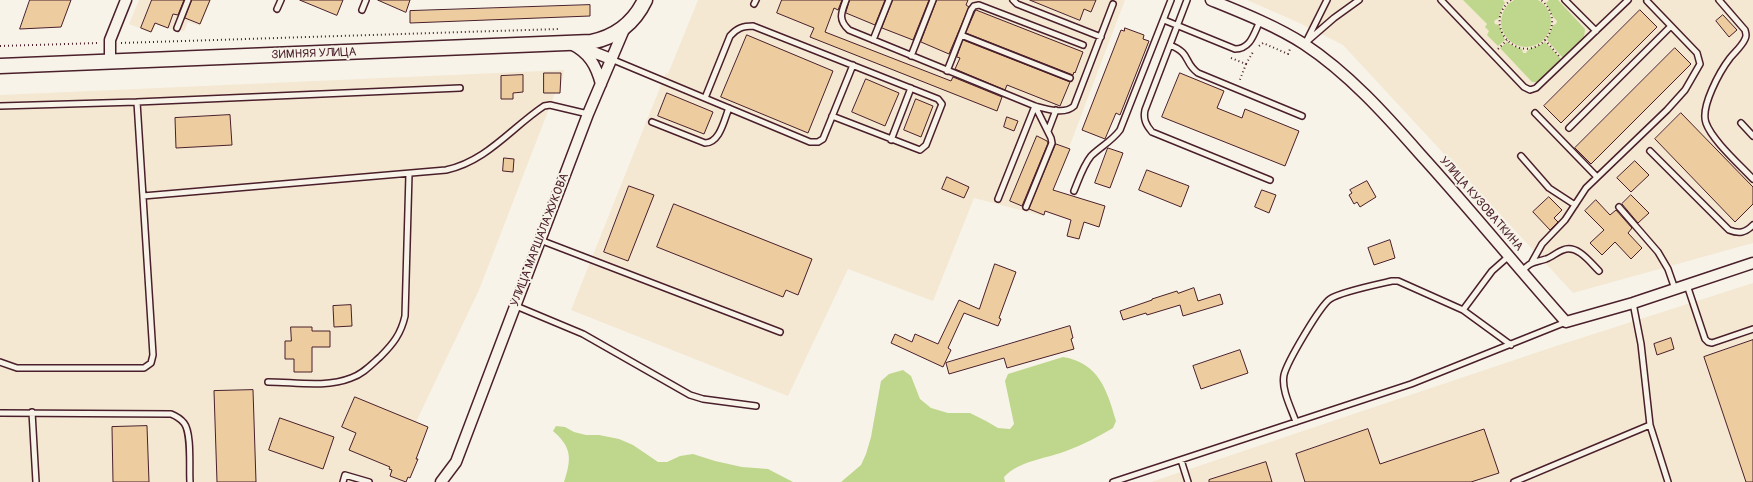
<!DOCTYPE html>
<html>
<head>
<meta charset="utf-8">
<style>
	body { margin:0 }
	canvas { display:block; background:#f7f3e8 }
</style>
</head>
<body>
<canvas width="1753" height="482"></canvas>
<script>
const ctx = document.querySelector('canvas').getContext('2d');
ctx.lineJoin = 'round';
function paint(path, color) {
  ctx.fillStyle = color;
  ctx.fill(path, 'evenodd');
}
function stroke(path, color, width, dash) {
  ctx.strokeStyle = color;
  ctx.lineWidth = width;
  ctx.lineCap = dash ? 'butt' : 'round';
  ctx.setLineDash(dash || []);
  ctx.stroke(path);
}
function write(font, color, halo, rows, align = 'center') {
  ctx.font = font + ' Pangolin,sans-serif';
  ctx.lineWidth = 4;
  ctx.setLineDash([]);
  ctx.textBaseline = 'middle';
  ctx.strokeStyle = halo;
  ctx.fillStyle = color;
  for (const [text, x, y, turn = 0] of rows) {
    ctx.save();
    ctx.translate(x, y);
    ctx.rotate((+turn || 0) * Math.PI / 180);
    ctx.textAlign = isNaN(turn) ? turn : align;
    if (halo) ctx.strokeText(text, 0, 0);
    ctx.fillText(text, 0, 0);
    ctx.restore();
  }
}
const built = new Path2D(`
	M139,0H211L200,26L188,22L184,31L169,29L156,24L152,33L129,24Z
	M698,0H1125L1043,216L974,198L933,301L848,269L788,396L571,310L663,80L666,73L668,74Z
	M1247,0H1753V243L1573,293L1343,45L1295,21Z
	M564,70L560,93H555L479,290L416,422L355,397L342,427L416,458L418,459L410,478L408,477L406,482H0V95Z
	M1753,283V482H1151L1556,346Z`);
const green = new Path2D(`
	M1501 22a25 25 0 1 1 50 0a25 25 0 1 1-50 0Z
	M1463,0H1503L1505,3L1501,10L1499,18L1494,21L1495,24L1499,25L1505,40L1498,46L1487,35L1489,31L1485,27L1487,24Z
	M1549,0H1558L1585,29L1584,38L1563,58L1547,40L1553,25L1556,24L1557,21L1553,17L1546,3Z
	M1507,42L1513,46L1522,49L1523,53H1526L1529,49L1536,47L1545,42L1561,59L1538,82H1532L1500,48Z
	M1063,357C1099,363 1107,390 1116,421L1113,428C1098,437 1082,445 1066,451C1045,459 1019,461 1004,477L1005,482H841L861,465L866,454L871,437L881,381L889,374L903,370L911,376L920,399L931,408L948,413H970L986,421L998,428L1010,429L1014,424L1005,381L1008,374Z
	M556,426L565,427L574,432L586,435H599L619,439L633,445L658,462H667L680,456L693,454L715,461L742,467L768,469L793,482H564C571,460 573,448 553,431Z`);
const building = new Path2D(`
	M30,0H71L61,27L20,29Z
	M152,0H184L178,15L173,14L168,28L155,23L151,32L141,28Z
	M192,0H210L200,24L185,18Z
	M300,0H343L337,15Z
	M378,0H410L406,12Z
	M782,0H842L838,10L834,8L825,32L951,81L953,77L1002,97L997,111L810,37L814,28L777,13Z
	M850,0H885L875,25L846,13Z
	M893,0H929L913,40L882,28Z
	M937,0H968L966,5L969,7L949,54L921,42Z
	M1030,0H1096L1091,12L1084,9L1080,20Z
	M590,5V16L410,23V11Z
	M976,10L1083,52L1075,73L1074,72L1073,75L966,33Z
	M1640,10L1657,27L1561,123L1544,106Z
	M1723,15L1737,30L1729,37L1716,21Z
	M1125,28L1144,35L1143,39L1149,41L1120,115L1116,113L1105,139L1082,130L1121,30L1124,31Z
	M747,35L833,71L808,133L721,97Z
	M963,40L1070,82L1060,106L1007,85L1005,90L955,69L960,58L957,57Z
	M1675,48L1691,64L1591,164L1575,148Z
	M544,73H561L560,93H544Z
	M1180,73L1224,91L1217,108L1242,118L1245,109L1299,131L1285,166L1162,117Z
	M523,75V92L513,93V99H501V76Z
	M866,79L899,93L885,126L852,112Z
	M667,93L713,112L704,134L658,116Z
	M916,99L933,106L921,137L904,130Z
	M1681,113L1753,187V204L1735,222L1655,139Z
	M230,115L232,145L176,148L175,118Z
	M1007,117L1018,121L1014,131L1004,127Z
	M1037,136L1047,141L1048,143L1022,206L1010,201Z
	M1056,144L1070,149L1053,190L1105,206L1099,227L1084,222L1079,239L1067,236L1071,220L1045,211L1044,215L1029,209Z
	M1108,148L1123,153L1110,188L1095,183Z
	M504,158L514,159L513,172L503,171Z
	M1635,161L1649,175L1631,192L1617,178Z
	M1147,170L1189,186L1181,207L1139,190Z
	M947,177L969,187L964,198L942,189Z
	M1367,181L1376,197L1360,207L1357,202L1354,204L1349,195L1352,193L1350,190Z
	M629,186L654,195L628,261L604,252Z
	M1262,190L1276,195L1269,213L1255,207Z
	M1631,195L1649,213L1638,223L1622,204Z
	M1549,197L1562,210L1554,218L1558,222L1550,230L1533,212Z
	M1596,200L1610,215L1616,210L1632,228L1628,233L1642,248L1631,259L1615,242L1602,255L1590,243L1604,230L1585,211Z
	M674,204L812,259L798,295L786,290L783,297L657,247Z
	M1390,240L1395,258L1374,265L1368,248Z
	M995,264L1016,272L999,318L1001,319L998,326L964,313L948,348L951,350L943,367L891,343L895,334L912,342L915,334L938,344L959,300L979,309Z
	M1194,288L1198,301L1220,294L1223,304L1183,316L1180,305L1147,315L1146,313L1123,320L1120,311L1152,300V299L1177,291L1178,293Z
	M351,305L352,326L334,327L333,306Z
	M1070,326L1073,338L1071,339L1074,349L1007,368L1004,358L949,374L946,363Z
	M291,327H312V331H330V347H312V372H294V359H285V341H291Z
	M1671,338L1674,349L1657,355L1654,344Z
	M1753,340V482H1746L1704,357Z
	M1240,350L1248,373L1201,389L1193,366Z
	M253,390L256,482H217L214,391Z
	M355,397L428,427L416,459H418L410,478L408,477L406,482L390,476L392,470L389,469L390,467L349,450L356,433L342,427Z
	M280,418L334,437L323,469L269,450Z
	M147,426L149,482H113L112,427Z
	M1368,429L1380,464L1484,429L1499,473L1471,482H1305L1296,454Z
	M1266,462L1272,482H1209V480Z`);
const path = new Path2D(`
	M1511,0C1482,22 1514,64 1542,43C1548,38 1551,31 1552,24C1553,15 1548,5 1541,0
	M1545,40L1559,56
	M121,43L558,29
	M0,46L99,43
	M1259,46L1263,43L1288,54L1290,49
	M1498,49L1507,40
	M1231,58L1246,64L1239,82
	M1246,64L1253,52`);
const lane = new Path2D(`
	M846,0C841,13 838,20 849,30L1035,106L1051,138L1052,143L1026,207
	M1013,0L1017,4L1101,37
	M1187,0L1145,110C1143,119 1146,125 1152,132L1270,180
	M1441,0L1524,87L1530,90L1536,88L1628,0
	M1565,0L1596,31
	M1719,0L1745,30C1746,34 1747,36 1745,39C1742,46 1735,52 1730,58C1720,71 1700,107 1706,123C1712,140 1740,165 1753,179
	M754,4L756,0
	M277,9L281,0
	M362,10L366,0
	M1164,20L1235,49C1251,49 1254,33 1260,21
	M177,28L188,0
	M961,35L1070,78
	M873,40L889,0
	M1306,42L1327,0
	M1304,44L1334,18L1359,0
	M1170,45C1192,54 1183,62 1198,73L1302,116
	M911,56L933,0
	M611,59L810,142H818L823,139L853,65
	M947,71L971,10L974,6L979,5L1083,45
	M705,98L730,36C737,28 743,26 753,26L938,99L942,104L926,145L920,150L832,116
	M137,102L460,88
	M0,106L137,102L153,355L151,363L144,368H17L0,362
	M1535,113L1597,177
	M652,122L705,143C720,143 724,120 729,108
	M1741,123L1753,136
	M1569,128L1671,26
	M1048,131L1056,110
	M891,140L911,88
	M1650,151L1729,230C1739,234 1745,233 1753,225
	M1521,156L1549,188L1575,205
	M1074,191C1079,179 1083,166 1091,156C1100,147 1112,141 1120,130L1171,0
	M143,196L446,170C487,161 511,128 544,106L550,105L588,114
	M998,199L1035,106C1046,109 1065,115 1074,106L1113,4
	M1619,207L1658,252L1668,269L1675,289
	M540,240L780,332
	M1532,262L1542,244L1565,220L1586,188L1667,110L1685,90L1700,64L1697,53L1647,1
	M1522,271C1532,261 1533,263 1546,259C1552,257 1557,252 1563,250C1577,244 1590,262 1599,271
	M1687,285L1705,339L1708,342L1712,343L1753,329
	M1633,303L1641,344L1650,425L1668,482
	M516,306L583,334L690,395L703,399L756,406
	M1463,310L1492,271L1509,256
	M268,382C294,382 326,388 351,378C363,374 371,365 380,357C393,344 401,334 405,316L409,174
	M32,412L36,482
	M0,413L171,414C176,416 180,418 184,423C192,433 189,468 190,482
	M1296,422C1291,408 1281,389 1284,375C1287,362 1320,306 1330,299C1340,292 1379,284 1392,281H1398L1463,310L1511,345
	M1181,460L1188,482
	M343,482L345,475L369,482
	M1113,482L1411,384L1566,322
	M1514,482L1650,425`);
const street = new Path2D(`
	M1211,0C1243,13 1276,26 1304,44C1348,73 1385,114 1420,154C1470,209 1517,267 1566,322L1633,303L1753,263
	M571,44C589,53 596,65 601,84
	M583,48L611,59
	M110,62V40L126,0
	M441,482L456,462L588,114L625,27`);
const secondary = new Path2D(`
	M0,66L591,42C616,37 634,23 645,0`);
const streetNames = [
	["ЗИМНЯЯ УЛИЦА",314,54,-2],
	["УЛИЦА КУЗОВАТКИНА",1481,204,49],
	["УЛИЦА МАРШАЛА ЖУКОВА",540,240,-69]
];
paint(built, '#f4e8d2');
paint(green, '#bfd78d');
paint(building, '#edcd9f');
stroke(building, '#4a1f2b', 1);
stroke(lane, '#4a1f2b', 8);
stroke(street, '#4a1f2b', 13);
stroke(secondary, '#4a1f2b', 17);
stroke(path, '#4a1f2b', 2, [1, 3]);
stroke(lane, '#f7f3e8', 5);
stroke(street, '#f7f3e8', 10);
stroke(secondary, '#f7f3e8', 14);
write('12px', '#4a1f2b', '#f7f3e8', streetNames);
</script>
</body>
</html>
